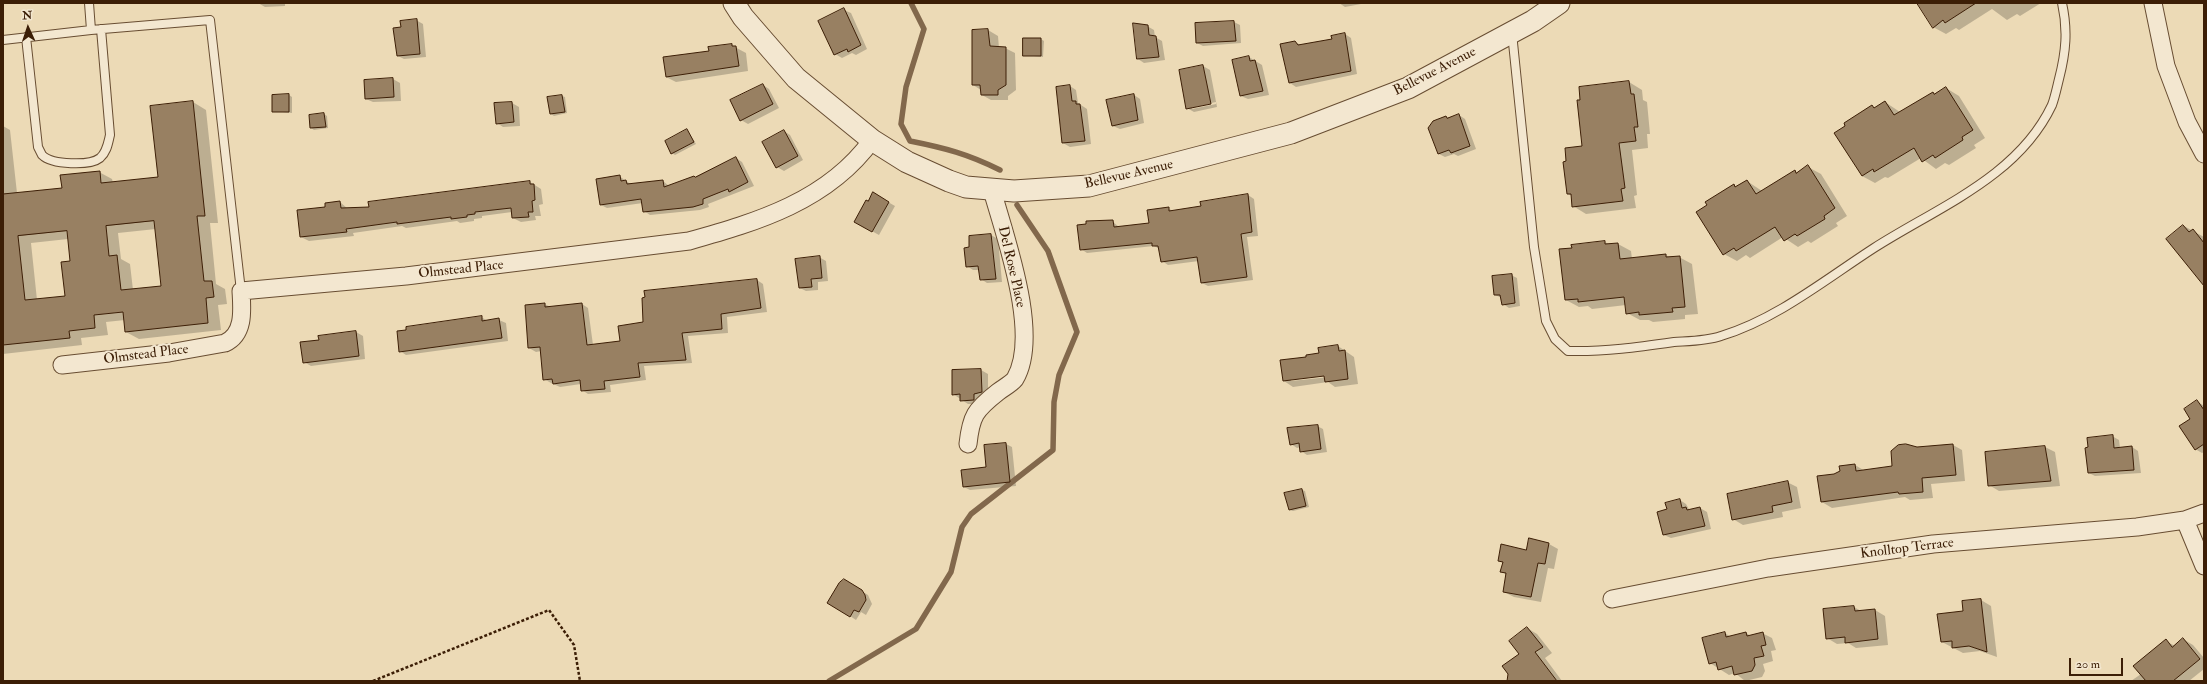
<!DOCTYPE html>
<html>
<head>
<meta charset="utf-8">
<style>
	body { margin:0 }
	#map { position:relative; width:2207px; height:684px; overflow:hidden; background:#ecdab6; font-family:"IM FELL Double Pica",serif }
	canvas { display:block }
	.frame { position:absolute; inset:0; border:4px solid #3c1e06; pointer-events:none }
	.north { position:absolute; left:8px; top:8px; width:40px; height:40px; -webkit-text-stroke:3px #f3e7d0; paint-order:stroke; rotate:357deg; font-size:11px; font-weight:700; line-height:16px; text-align:center; color:#3c1e06 }
	.north::after { content:''; display:block; margin:auto; width:14px; height:18px; background:#3c1e06; clip-path:polygon(50% 0,100% 100%,50% 72%,0 100%) }
	.scale { position:absolute; left:2069px; top:658px; width:54px; height:18px; box-sizing:border-box; border:2px solid #3c1e06; border-top:0; padding-left:5px; font-size:12px; line-height:14px; white-space:nowrap; color:#3c1e06; -webkit-text-stroke:3px #f3e7d0; paint-order:stroke }
</style>
</head>
<body>
<div id="map">
<canvas width="2207" height="684"></canvas>
<div class="frame"></div>
<div class="north">N</div>
<div class="scale">20 m</div>
</div>
<script>
const ctx = document.querySelector('canvas').getContext('2d');
ctx.lineJoin = 'round';
function paint(path, color) {
  ctx.fillStyle = color;
  ctx.fill(path, 'evenodd');
}
function stroke(path, color, width, dash) {
  ctx.strokeStyle = color;
  ctx.lineWidth = width;
  ctx.lineCap = dash ? 'butt' : 'round';
  ctx.setLineDash(dash || []);
  ctx.stroke(path);
}
function write(font, color, halo, rows, align = 'center') {
  ctx.font = font + ' "IM FELL Double Pica",serif';
  ctx.lineWidth = 4;
  ctx.setLineDash([]);
  ctx.textBaseline = 'middle';
  ctx.strokeStyle = halo;
  ctx.fillStyle = color;
  for (const [text, x, y, turn = 0] of rows) {
    ctx.save();
    ctx.translate(x, y);
    ctx.rotate((+turn || 0) * Math.PI / 180);
    ctx.textAlign = isNaN(turn) ? turn : align;
    if (halo) ctx.strokeText(text, 0, 0);
    ctx.fillText(text, 0, 0);
    ctx.restore();
  }
}
const shadow = new Path2D(`
	M285,3V6L265,7L258,3Z
	M1339,3H1361V4L1345,7Z
	M1918,3H2041L2020,16L2017,14L2007,20L1992,9L1959,30L1956,28L1946,34L1933,27Z
	M844,10L851,13L867,49L856,55L852,53L842,58L835,54Z
	M416,20L423,24L426,57L404,59L398,56L402,28Z
	M1234,22L1240,25L1241,43L1203,46L1197,43L1196,24Z
	M1147,26L1154,30L1155,37L1162,41L1165,60L1144,63L1138,59Z
	M988,30L998,36L999,48H1005L1015,53L1016,90L1008,96V100H991L982,95L981,90L973,85Z
	M1345,34L1351,38L1357,74L1296,87L1290,83L1295,42L1301,45L1333,40Z
	M1041,39L1044,41L1043,57L1024,55Z
	M731,45L746,53L748,71L676,82L666,77L710,52Z
	M1249,57L1262,65L1269,95L1248,99L1241,96Z
	M1203,66L1210,70L1217,107L1194,112L1187,108ZM1216,102V104L1192,109V107Z
	M393,79L400,83L401,101L373,102L366,99L365,81Z
	M1629,82L1642,90L1643,100L1647,102L1650,134H1647L1648,148L1632,150L1637,195L1634,196L1636,208L1586,214L1573,206L1572,196L1568,194L1583,147Z
	M763,85L769,89L779,108L748,124L741,120Z
	M1070,86L1076,90L1078,103L1087,109L1091,144L1070,147L1063,143Z
	M1946,88L1959,96L1985,138L1974,145L1976,148L1949,165L1945,163L1936,169L1921,158L1888,178L1885,177L1875,183L1862,176L1872,107L1875,108L1885,102L1900,112L1933,93L1936,94Z
	M289,95L292,97V113L273,111Z
	M1134,95L1140,99L1144,123L1120,129L1113,126Z
	M562,96L565,97L567,113L554,116L551,114Z
	M193,102L206,110L218,223H210L216,284L225,289L227,304L218,305L221,330L139,339L126,332L125,320L106,322L108,335L81,338L82,345L3,354V126L10,130L17,193L63,188L99,172L112,179L113,183L159,178ZM156,229L162,287L133,290L130,264L121,259L118,233ZM68,239L71,261L66,297L37,300L31,243Z
	M512,103L519,107L520,126L503,127L497,123Z
	M324,114L327,116L328,128L314,130L311,128Z
	M1459,115L1465,119L1476,149L1458,156L1454,154L1445,157L1439,154L1446,117L1450,119Z
	M687,130L696,144L675,155L672,153Z
	M784,131L790,135L803,160L784,171L777,167Z
	M736,158L742,162L754,186L708,204L709,207L700,210L650,215L644,211L643,203L607,208L601,205L619,176L632,185L663,181L669,186L696,178Z
	M1808,167L1821,174L1847,216L1836,223L1838,226L1811,243L1808,241L1798,247L1783,237L1750,258L1746,255L1737,261L1724,254L1734,186L1737,187L1747,181L1762,191L1795,171L1798,173Z
	M530,182L541,189L543,204L539,205L541,216H535L536,220L521,222L513,218L512,212L482,216V218L474,219V221L460,223L457,221L406,228L402,226L353,233L354,236L309,241L301,237L326,208L340,202L348,209L370,208Z
	M874,194L895,206L879,235L855,222Z
	M1248,195L1254,199L1258,236L1247,237L1253,280L1208,286L1202,283L1199,261L1168,265L1162,261L1160,249L1154,246L1087,253L1081,249L1087,222L1112,221L1119,227L1150,224L1168,208L1174,212L1202,207Z
	M2184,226L2204,237V282Z
	M991,235L998,239L1002,282L987,283L981,279L979,270H973L967,266L970,248Z
	M1605,242L1610,245L1618,244L1631,251L1632,259L1666,255L1670,258L1679,257L1692,264L1698,314L1685,315V319L1653,322L1649,320H1640L1627,313L1626,305L1592,309L1588,306L1579,307L1566,300L1573,249Z
	M819,257L826,261L828,281L818,282V290L806,291L800,288Z
	M1511,275L1517,278L1520,306L1509,308L1503,304L1502,298L1495,295Z
	M757,280L763,284L767,312L727,317L728,333L688,336L692,363L644,366L646,380L610,385L611,392L588,394L582,390L581,384L560,387L551,383L544,379L541,351L536,352L529,348L544,304L551,307L582,304L588,308L593,345L621,341L644,323Z
	M481,317L488,321L499,320L506,323L508,341L406,355L400,351Z
	M356,332L363,336L365,359L311,366L304,362L320,341Z
	M1338,346L1354,357L1358,384L1335,387L1328,382L1293,387L1284,381L1281,361L1320,354ZM1329,375V377L1291,381V379Z
	M981,370L988,374V396L980,404H968L953,394V371Z
	M2197,401L2204,406V452L2202,453L2195,449L2192,419Z
	M1317,426L1323,429L1327,452L1307,455L1301,451V447L1297,448L1291,444Z
	M2112,436L2119,440L2120,448L2132,447L2138,451L2141,473L2095,476L2089,473Z
	M1006,444L1012,447L1016,486L970,490L964,487L987,468Z
	M1953,445L1962,450L1965,481L1931,484L1933,498L1910,500L1905,497L1832,508L1822,502L1834,475L1855,465L1865,471L1893,467Z
	M2045,447L2055,452L2060,486L1999,491L1989,485L1986,453Z
	M1787,482L1797,487L1801,508L1782,512L1783,517L1743,525L1733,519Z
	M1302,490L1305,491L1309,507L1293,511L1290,510Z
	M1680,500L1686,504L1690,511L1700,508L1707,512L1711,529L1671,538L1664,535L1668,510Z
	M1549,544L1558,549L1554,569L1548,568L1541,602L1514,597L1504,592L1507,575L1502,572L1503,563L1499,560Z
	M844,580L868,595L872,604L866,615L861,612L856,620L850,616Z
	M1981,600L1991,606L1997,657L1980,651L1963,653L1942,642L1964,612Z
	M1854,607L1861,611L1875,610L1885,616L1888,645L1856,648L1848,643L1837,644L1827,638Z
	M1527,628L1537,634L1552,653L1545,658L1562,681H1508L1520,654Z
	M1725,633L1731,637L1746,633L1751,636L1762,633L1772,638L1776,650L1771,651L1773,661L1763,664L1765,671L1762,677L1745,681L1735,673L1729,675L1710,663Z
	M2183,639L2193,645L2204,658V669L2189,681H2131L2141,674L2166,641L2175,646Z`);
const stream = new Path2D(`
	M911,3L924,29L906,87L901,124L910,141C945,148 968,154 1000,170
	M829,681L916,629L951,572L962,527L971,514L1053,450L1054,402L1059,375L1077,332L1048,251L1017,205`);
const building = new Path2D(`
	M1917,3H1976L1945,23L1943,20L1933,28Z
	M844,8L861,45L848,52L847,49L834,55L818,21Z
	M417,19L420,54L397,56L393,28L401,27L400,21Z
	M1234,21L1236,41L1196,43L1195,23Z
	M1133,23L1148,25L1149,35L1156,36L1159,57L1137,59Z
	M988,29L990,46L1006,47V85L998,90V95H981L980,85H972V30Z
	M1345,33L1351,71L1289,83L1280,44L1295,41L1298,45L1332,39L1331,36Z
	M1023,38H1041V56H1023Z
	M732,44V46H736L739,66L666,77L663,57L709,51L708,47Z
	M1249,56L1250,61L1255,60L1263,91L1240,96L1232,60Z
	M1203,65L1211,104L1186,109L1179,70Z
	M393,78L394,97L365,99L364,80Z
	M1629,81L1631,94H1634L1638,127H1634L1636,141L1619,143L1625,188L1621,189L1623,201L1572,207L1571,194H1567L1563,162L1566,161L1565,148L1582,146L1577,100H1580L1579,87Z
	M763,84L773,104L740,121L730,100Z
	M1070,85L1072,101H1076V104H1080L1085,141L1062,143L1056,87Z
	M1946,87L1973,130L1962,137L1963,140L1935,158L1933,155L1922,162L1914,148L1874,172L1873,169L1862,176L1834,133L1845,126L1844,123L1872,105L1874,108L1885,101L1894,115L1933,92L1934,94Z
	M289,94V112H272V95Z
	M1134,94L1138,120L1112,126L1106,100Z
	M562,95L565,112L550,114L547,97Z
	M193,101L205,216H197L204,281H212L214,297L206,298L208,323L125,332L123,312L94,315L95,328L69,331L70,338L3,345V194L62,188L60,175L100,171L101,183L158,177L150,106ZM154,221L161,286L121,290L117,255L109,256L106,226ZM67,231L70,261L61,262L65,296L25,300L18,236Z
	M512,102L514,122L496,124L494,103Z
	M324,113L326,127L310,128L309,115Z
	M1459,114L1470,146L1451,153L1449,150L1438,154L1428,128L1433,121L1446,116L1447,118Z
	M687,129L694,142L671,154L665,141Z
	M784,130L798,156L776,168L762,142Z
	M736,157L748,182L729,192L728,189L703,199V204L693,207L643,212L641,199L600,205L596,179L620,175L621,181L626,180L627,184L663,180L664,187L694,176L695,177Z
	M1808,165L1835,208L1824,216L1825,219L1797,236L1795,234L1784,241L1775,227L1736,251L1734,248L1723,255L1696,212L1707,205L1705,202L1734,184L1735,187L1747,180L1756,194L1795,170L1796,173Z
	M530,181V184H534L535,200L532,201L533,212H528L529,217L512,218L511,208L475,212V214L467,215V217L451,219V217L397,224V222L346,229L347,232L300,237L297,210L325,207V203L340,201L341,208L369,207L368,202Z
	M873,192L889,202L872,232L854,222L866,200L868,201Z
	M1248,194L1252,232L1241,234L1247,277L1201,283L1197,257L1161,262L1158,246H1152V243L1080,250L1077,225L1086,224V221L1113,220L1114,227L1149,223L1147,210L1169,207V211L1201,206L1200,202Z
	M2183,225L2189,232L2193,229L2204,243V286L2166,239Z
	M991,234L996,279L980,280L978,266L966,267L964,248L969,247V236Z
	M1605,241V244L1618,243L1620,259L1666,254V257L1680,256L1685,307L1672,308L1673,312L1639,315V312L1626,314L1624,297L1578,302V299L1565,300L1559,249L1572,248L1571,245Z
	M820,256L822,278L811,279L812,287L799,288L795,259Z
	M1512,274L1515,303L1502,305L1500,295H1494L1492,276Z
	M757,279L761,308L721,314L722,329L682,333L686,360L638,363L640,377L604,381L605,389L581,391L580,380L553,384L552,379L543,380L540,347L528,348L525,305L545,303V307L582,303L587,345L620,341L618,326L643,322L642,298L645,297L644,291Z
	M482,316V321L499,318L502,338L399,352L397,331L406,330V327Z
	M356,331L359,356L303,363L300,342L319,340L318,336Z
	M1338,345L1339,351L1345,350L1348,379L1325,382L1324,376L1283,381L1280,360L1306,357V355L1319,353L1318,348Z
	M981,369L982,392L974,394V400L960,401V394L952,395V370Z
	M2197,400L2204,410V444L2195,450L2179,426L2190,419L2184,409Z
	M1318,425L1321,449L1300,452L1299,443L1290,445L1287,428Z
	M2113,435L2114,448L2132,446L2134,470L2088,473L2085,448L2088,447L2087,438Z
	M1006,443L1010,482L963,487L961,470L986,467L984,445Z
	M1906,444L1917,447L1953,444L1956,475L1922,478L1923,492L1899,494L1898,492L1821,502L1817,476L1834,474L1840,471L1839,466L1855,464L1856,471L1892,466L1891,451L1898,445Z
	M2045,446L2051,481L1988,486L1985,452Z
	M1788,481L1792,502L1772,506L1773,512L1732,520L1727,494Z
	M1302,489L1306,506L1289,510L1284,493Z
	M1680,499L1682,508L1686,507L1687,510L1700,507L1705,526L1663,535L1657,512L1667,509L1665,503Z
	M1529,538L1549,543L1545,564L1538,563L1531,597L1503,592L1506,573L1500,572L1503,562L1498,561L1501,544L1526,550Z
	M844,579L862,590L865,595L866,600L859,612L854,610L850,617L827,603L839,583Z
	M1981,599L1987,652L1969,646L1952,648V641L1941,642L1937,614L1963,611L1962,601Z
	M1854,606L1855,611L1875,609L1878,639L1845,643V637L1826,639L1823,609Z
	M1527,627L1543,647L1535,652L1557,681H1507L1508,674L1502,666L1519,654L1509,641Z
	M1725,632L1726,637L1746,632L1747,636L1763,632L1766,645L1761,646L1764,656L1754,658L1755,665L1752,671L1734,675L1732,666L1718,670L1716,662L1709,664L1702,638Z
	M2183,638L2200,659L2173,681H2146L2133,666L2166,639L2172,647Z`);
const path = new Path2D(`
	M373,681L549,610L574,645L580,681`);
const service = new Path2D(`
	M89,3L91,30L210,20L241,291
	M1512,33L1534,247L1546,321L1555,339L1568,351C1604,352 1639,347 1674,342C1689,341 1707,341 1721,336C1777,319 1826,279 1874,248C1938,207 2018,177 2052,105C2055,97 2057,87 2059,79C2066,52 2068,30 2062,3
	M26,37L38,147C39,149 41,153 42,155C52,165 90,166 100,158C107,152 108,143 110,135L101,29
	M3,40L91,30`);
const minor = new Path2D(`
	M2153,3L2166,66L2187,122L2204,154
	M62,365L169,353L225,343C245,334 242,309 241,291L406,276L689,241C757,222 828,201 872,140
	M968,444C971,416 975,410 998,392C1003,388 1011,384 1015,379C1041,335 1005,237 992,190
	M2185,520L2204,566
	M1612,599L1768,568L1933,544L2137,527L2185,520L2204,513`);
const tertiary = new Path2D(`
	M734,3L743,17L796,78L872,140L907,162L949,181L966,187L1014,191L1089,186L1291,133L1408,88L1533,21L1559,3`);
const streetNames = [
	["Bellevue Avenue",1435,72,-27],
	["Bellevue Avenue",1129,175,-13],
	["Del Rose Place",1011,267,77],
	["Olmstead Place",461,270,-6],
	["Olmstead Place",146,355,-7],
	["Knolltop Terrace",1907,549,-7]
];
paint(shadow, '#0003');
stroke(stream, '#82684c', 5.5);
paint(building, '#988062');
stroke(building, '#3c1e06', 1);
stroke(service, '#684d32', 10);
stroke(minor, '#684d32', 19);
stroke(tertiary, '#684d32', 23);
stroke(path, '#3c1e06', 2.5, [3, 2]);
stroke(service, '#f3e7d0', 8);
stroke(minor, '#f3e7d0', 17);
stroke(tertiary, '#f3e7d0', 21);
write('14px', '#3c1e06', '#f3e7d0', streetNames);
</script>
</body>
</html>
